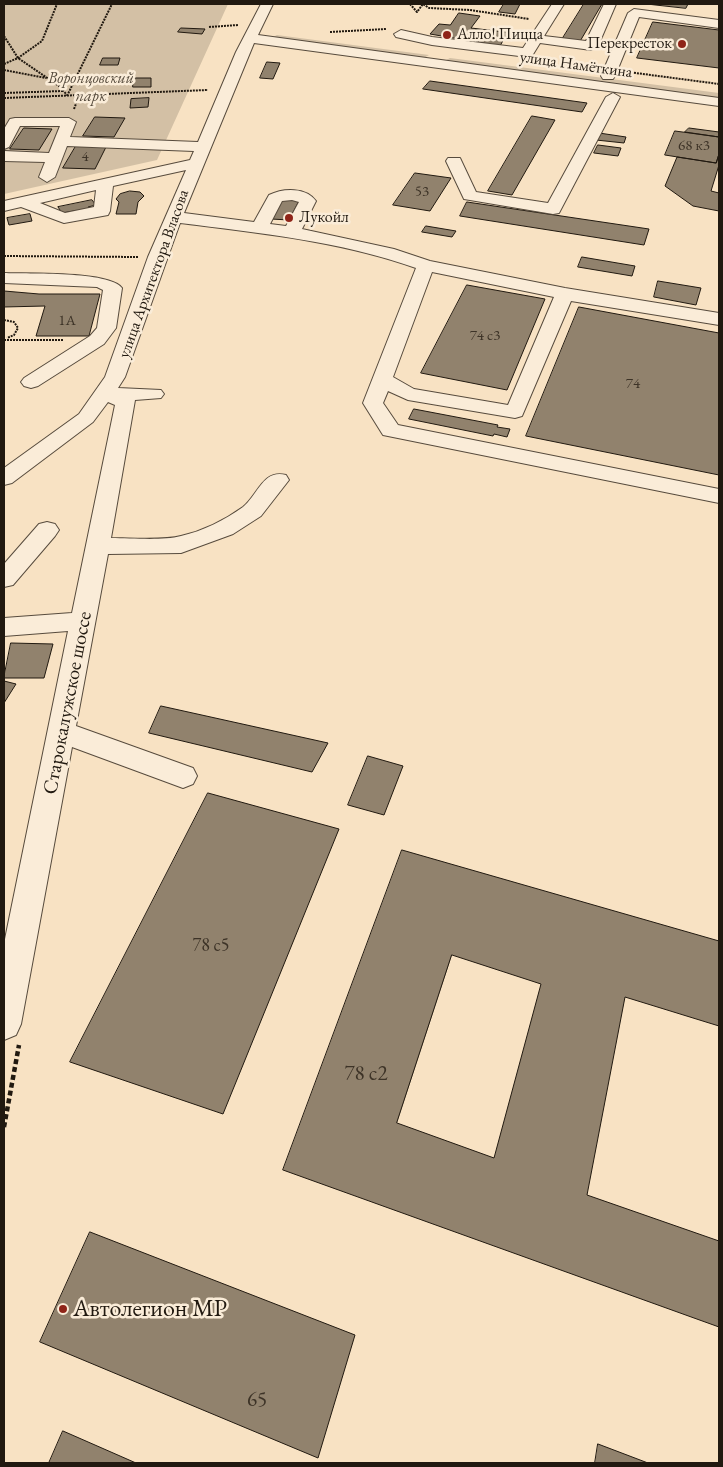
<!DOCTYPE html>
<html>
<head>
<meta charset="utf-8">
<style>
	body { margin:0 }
	#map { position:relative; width:723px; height:1467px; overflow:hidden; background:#f8e2c3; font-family:"EB Garamond",serif }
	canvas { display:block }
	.frame { position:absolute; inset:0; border:5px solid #211910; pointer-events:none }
</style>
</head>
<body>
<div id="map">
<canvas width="723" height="1467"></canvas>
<div class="frame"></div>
</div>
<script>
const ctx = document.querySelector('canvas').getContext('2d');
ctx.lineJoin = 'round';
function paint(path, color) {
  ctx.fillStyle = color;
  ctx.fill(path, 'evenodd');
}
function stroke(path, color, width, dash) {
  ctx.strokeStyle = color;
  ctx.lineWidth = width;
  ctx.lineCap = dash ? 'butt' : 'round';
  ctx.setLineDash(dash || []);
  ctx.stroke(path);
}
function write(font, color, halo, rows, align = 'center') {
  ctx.font = font + ' "EB Garamond",serif';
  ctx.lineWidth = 5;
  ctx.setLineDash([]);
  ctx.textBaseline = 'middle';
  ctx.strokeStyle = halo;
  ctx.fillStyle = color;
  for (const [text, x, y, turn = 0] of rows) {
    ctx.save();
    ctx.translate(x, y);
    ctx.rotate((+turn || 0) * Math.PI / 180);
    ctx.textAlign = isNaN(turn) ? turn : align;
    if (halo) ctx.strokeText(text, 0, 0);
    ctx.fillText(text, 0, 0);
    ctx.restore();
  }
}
const green = new Path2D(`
	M4,4H228L157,160L4,194Z
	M277,35L429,55L424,58L271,38Z
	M450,58L719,93V99L444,61Z`);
const building = new Path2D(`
	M504,4H520L515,14L499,12Z
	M584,4H602L579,43L561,41Z
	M647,4H688L686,8Z
	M459,13L480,16L471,28L513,33L510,38L505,37L500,46L430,34L439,24L450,25Z
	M653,22L719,30V72V68L637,58Z
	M181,28L205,29L202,34L178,32Z
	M103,58H120L118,65H100Z
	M267,62L280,63L273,79L260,78Z
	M134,78H151V87H133Z
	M430,81L587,103L582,112L423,89Z
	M149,98L148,107L130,108L131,99Z
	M532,116L555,120L512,195L488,191Z
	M95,117L125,118L114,137L83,136Z
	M24,128L52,129L39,150L10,149Z
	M689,128L719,132V137L685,132Z
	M675,131L719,137V154L716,163L665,155Z
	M599,133L626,137L624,143L596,140Z
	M598,145L621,148L618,156L594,153Z
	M76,146L106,147L95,169L63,168Z
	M719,154V165L711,191L719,193V211L693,206L665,186L677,157L716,163Z
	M415,173L451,178L430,211L393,205Z
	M130,191L140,192L144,196L138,202L136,214H116L119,202L116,199L120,194Z
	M282,199L299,201L289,220L271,219Z
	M92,200L96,205L88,207L92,212L77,215L74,211L62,213L58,207Z
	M467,202L649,229L644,245L460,216Z
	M30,214L32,221L9,225L7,218Z
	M426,226L456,231L452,237L422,232Z
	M582,257L635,266L632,276L578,267Z
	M658,281L701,288L696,305L654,297Z
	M467,285L545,299L507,390L421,373Z
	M4,291L39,294H100L89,336H36L45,306L4,307Z
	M579,307L719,333V475L526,436Z
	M414,409L498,425L497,427L510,429L507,437L494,434L493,436L409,419Z
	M11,643L53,644L44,678H4Z
	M4,681L16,684L4,703Z
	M161,706L328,743L312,772L149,733Z
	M368,756L403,766L384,815L348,805Z
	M208,793L339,829L223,1114L70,1062Z
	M402,850L719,941V1026L625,997L587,1195L719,1241V1327L283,1170ZM452,955L541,984L494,1158L397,1123Z
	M90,1232L355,1335L318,1458L40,1342Z
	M63,1431L136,1463H49Z
	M598,1444L648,1463H595Z`);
const pathFar1 = new Path2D(`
	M410,4L417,12L423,4L429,8L470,10L529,19
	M209,27L238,25
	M330,32L386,29
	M4,36L18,58L59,86L67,95
	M4,64L18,58L42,41L57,4
	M4,70L46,78
	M628,72L719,84
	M4,93L63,91
	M67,96L112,4
	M4,98L208,90
	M74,109L79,96
	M4,256L138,257
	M4,320L14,322L18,328L14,335L7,338
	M4,340H63`);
const path = new Path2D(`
	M4,1127L19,1045`);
const minor = new Path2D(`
	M261,4H273L258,35L719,98V106L254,43L184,213L254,222L269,195C283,188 306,187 316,201L302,229L394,249L430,261L565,288L719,313V325L571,301L522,416L515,418L408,400L388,391L383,403L398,425L719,489V503L383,435L363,403L416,268C340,241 259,233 180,223L125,377L118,388L161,390L164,394L161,398L135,400L111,538C131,538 162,541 181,536C203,531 225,520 243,507C258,495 263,469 286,475L289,480L261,516L233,534L181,553L108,554L76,726L193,768L197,776L193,784L183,788L72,747L21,1024L16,1035L4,1040V944L68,631L4,636V618L72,613L115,405L108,402L93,422L12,483L4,485V468L79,414L105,377L148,257L186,170L113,186L110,211L108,215L64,223L21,207L4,211V201L190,160L194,151L67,146L55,177L47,182L39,177L45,162L4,161V151L49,153L60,126H20L9,147L4,149V129L10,119L15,118H69L76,122L70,137L198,142L236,52ZM96,190L94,207L65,213L40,203ZM292,200L299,202L286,226L270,224L282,201ZM432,272L554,297L508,405L414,389L393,377Z
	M552,4H564L544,36L586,41L604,4H616L598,46L591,50L540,43L532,56L527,57L432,45L396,37L394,34L401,30L432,37L523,48Z
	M634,9L719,20V28L639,17L615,76L613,79H603L601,76L628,13Z
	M613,93L620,97L559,213L553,214L464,199L446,161L448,158H460L476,192L548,203L606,97Z
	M4,273C27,274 110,271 122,288L116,328L104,344L38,386L31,388L24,386L21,382L24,378L90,336L97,328L103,290L97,287L4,283Z
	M47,522L55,524L59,530L55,536L13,585L4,587V564L39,524Z`);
const markers = [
	[447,35,5,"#8f2418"],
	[682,44,5,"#8f2418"],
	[289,218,5,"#8f2418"],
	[63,1309,5,"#8f2418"]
];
const farNumbernames = [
	["68 к3",694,146],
	["4",85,157],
	["53",422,192],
	["1А",67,321],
	["74 с3",485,336],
	["74",633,384]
];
const farPoinames = [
	["Алло! Пицца",457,35],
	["Перекресток",672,44,"right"],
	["Лукойл",299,218]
];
const farStreetnames = [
	["улица Намёткина",576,65,8],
	["улица Архитектора Власова",154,274,-70]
];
const farParknames = [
	["Воронцовский",91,79],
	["парк",91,97]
];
const numberNames = [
	["78 с5",211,946]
];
const streetNames = [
	["Старокалужское шоссе",68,703,-79]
];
const nearNumbernames = [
	["78 с2",366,1074],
	["65",257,1400]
];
const nearPoinames = [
	["Автолегион МР",73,1309]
];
paint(green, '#d3c0a5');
paint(building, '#91826d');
stroke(building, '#211910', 1);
stroke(minor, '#574b3d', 2);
stroke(pathFar1, '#211910', 2, [2, 1]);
stroke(path, '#211910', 4.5, [5, 3]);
paint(minor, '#faecd8');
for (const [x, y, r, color] of markers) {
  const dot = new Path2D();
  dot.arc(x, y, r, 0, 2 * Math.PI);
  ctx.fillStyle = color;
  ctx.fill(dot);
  stroke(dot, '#faecd8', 2);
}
write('15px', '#3d3327', null, farNumbernames);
write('16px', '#211910', '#faecd8', farPoinames, 'left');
write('16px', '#211910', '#faecd8', farStreetnames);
write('italic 16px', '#564b3d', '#faecd8', farParknames);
write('18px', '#3d3327', null, numberNames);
write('20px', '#211910', '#faecd8', streetNames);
write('21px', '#3d3327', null, nearNumbernames);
write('24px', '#211910', '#faecd8', nearPoinames, 'left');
</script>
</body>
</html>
